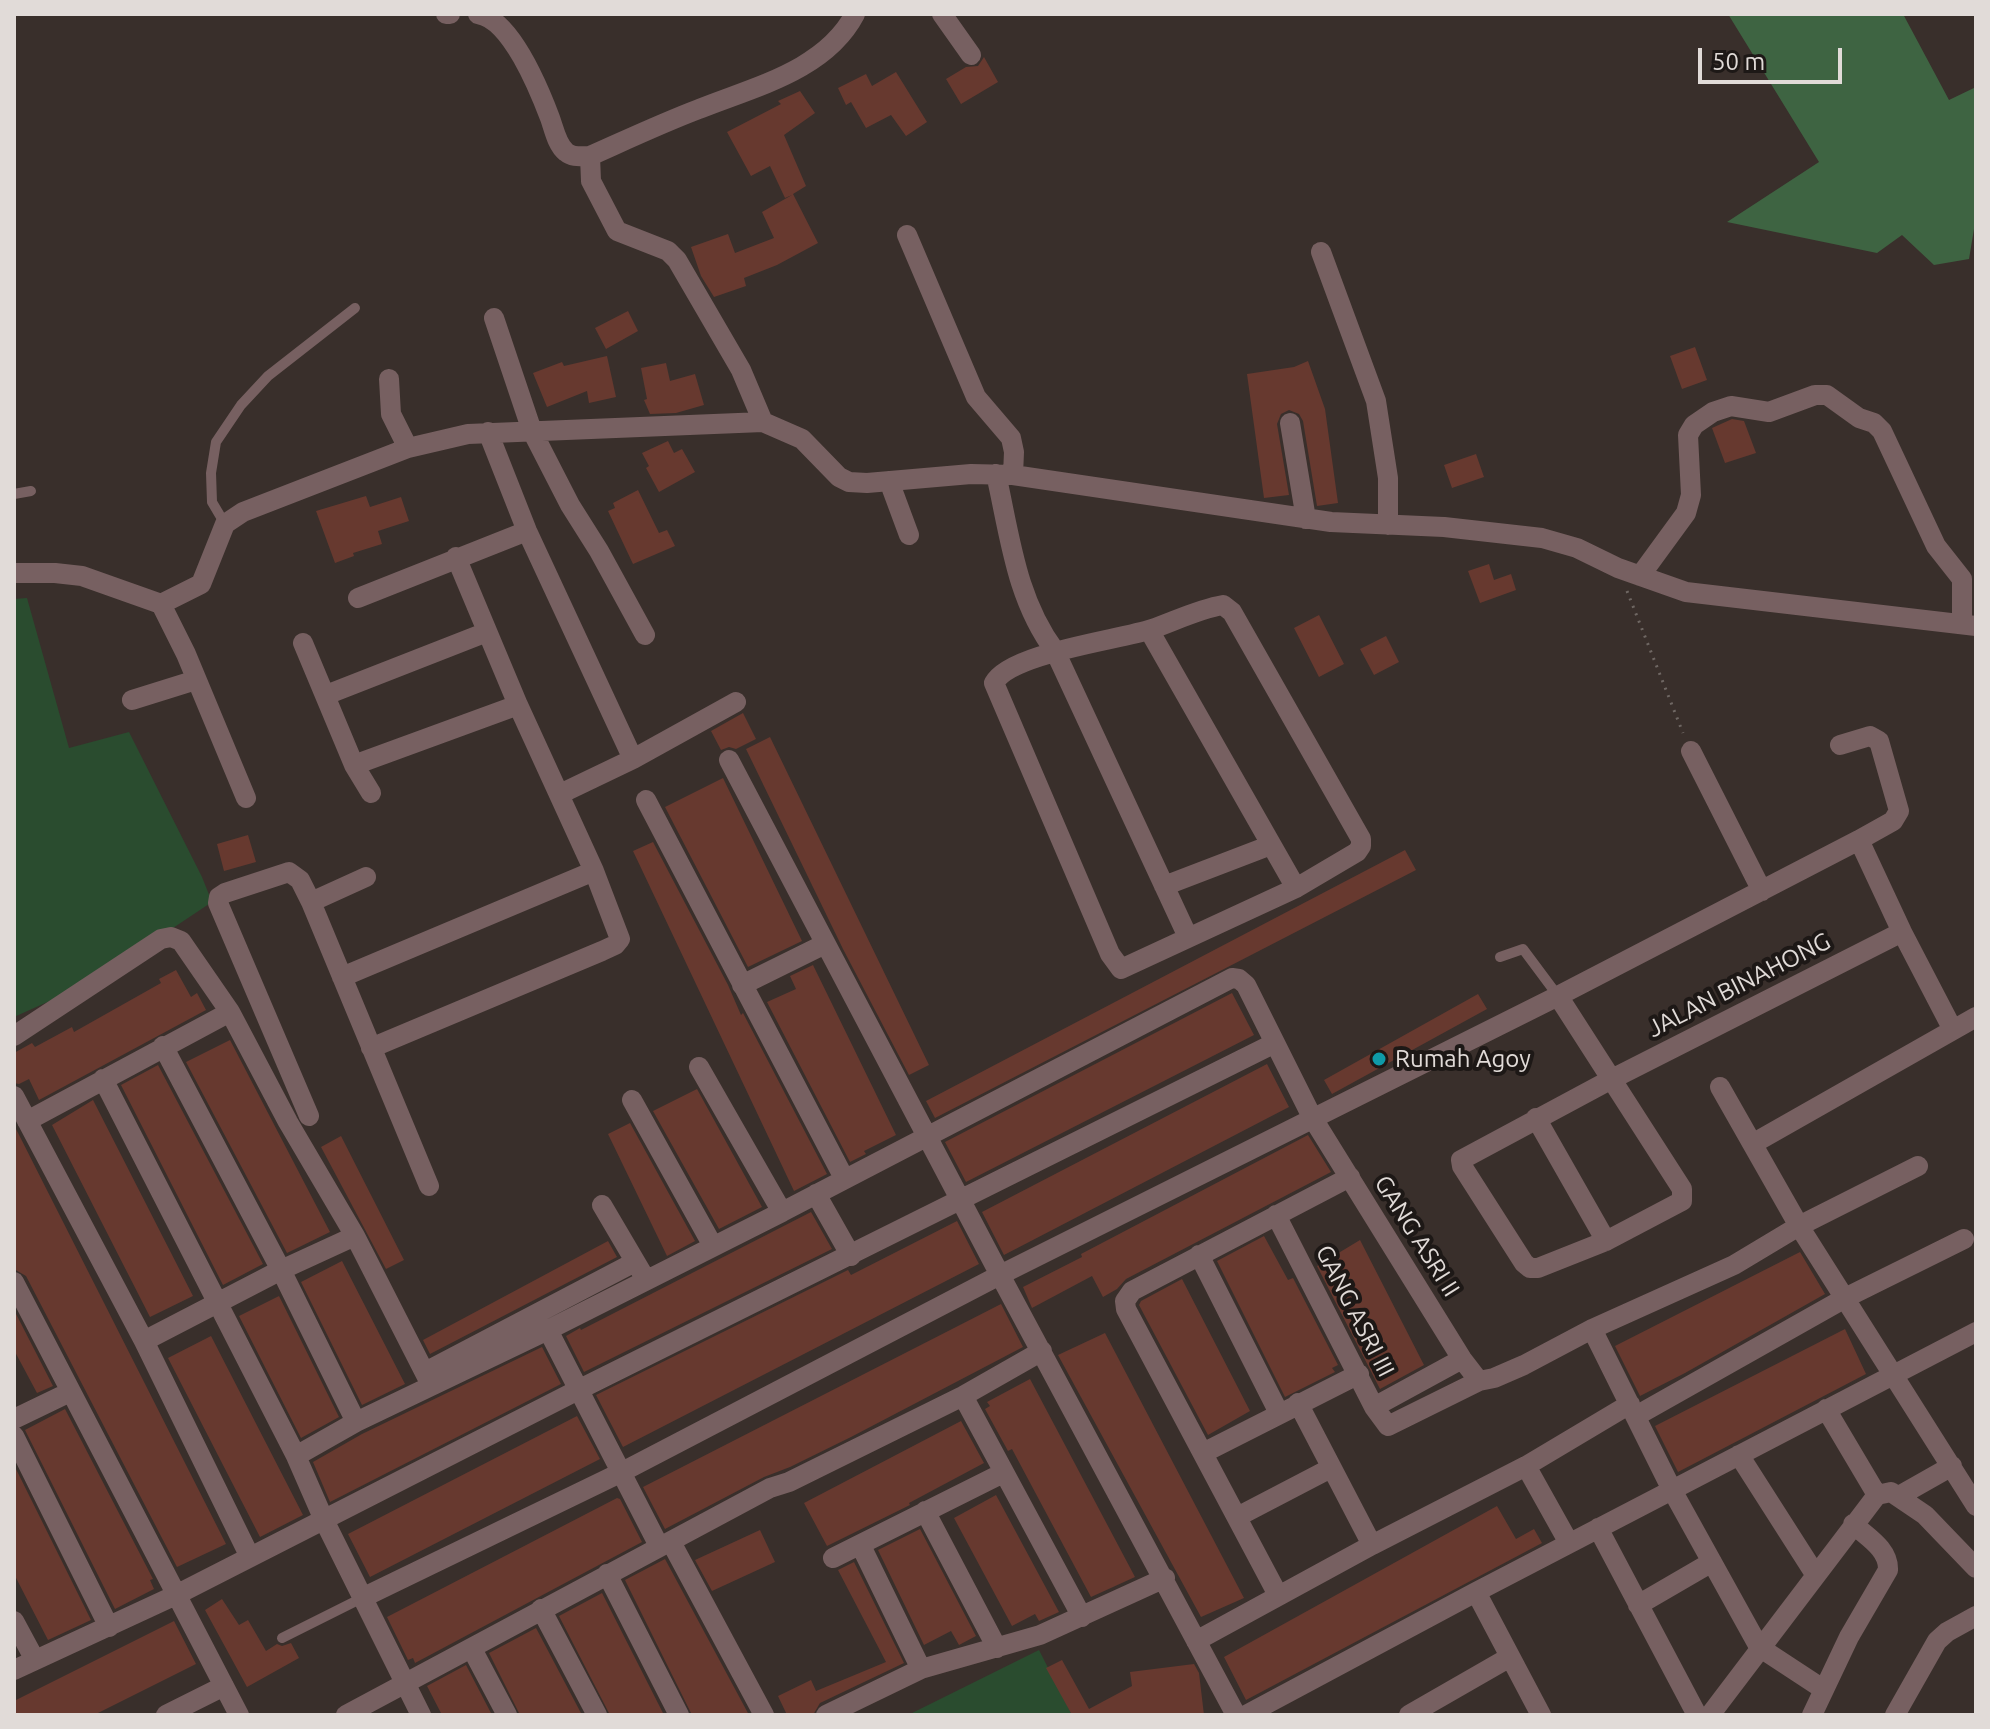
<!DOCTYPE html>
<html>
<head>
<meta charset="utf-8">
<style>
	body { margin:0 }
	#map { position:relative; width:1990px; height:1729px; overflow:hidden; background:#392f2b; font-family:Ubuntu,sans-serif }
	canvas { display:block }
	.frame { position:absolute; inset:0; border:16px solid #e1dbd8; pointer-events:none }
	.scale { position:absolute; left:1698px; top:48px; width:144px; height:36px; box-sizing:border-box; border:4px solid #e1dbd8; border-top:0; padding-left:10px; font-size:24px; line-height:28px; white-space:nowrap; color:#e1dbd8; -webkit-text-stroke:6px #1d1816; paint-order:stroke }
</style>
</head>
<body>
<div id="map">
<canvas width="1990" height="1729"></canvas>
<div class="frame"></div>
<div class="scale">50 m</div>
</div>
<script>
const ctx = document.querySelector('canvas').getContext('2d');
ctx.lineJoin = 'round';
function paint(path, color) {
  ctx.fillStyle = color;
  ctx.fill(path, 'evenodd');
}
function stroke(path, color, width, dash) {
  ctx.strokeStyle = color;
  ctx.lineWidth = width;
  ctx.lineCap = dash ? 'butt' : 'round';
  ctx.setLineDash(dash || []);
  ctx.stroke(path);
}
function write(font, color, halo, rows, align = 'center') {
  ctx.font = font + ' Ubuntu,sans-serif';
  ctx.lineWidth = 8;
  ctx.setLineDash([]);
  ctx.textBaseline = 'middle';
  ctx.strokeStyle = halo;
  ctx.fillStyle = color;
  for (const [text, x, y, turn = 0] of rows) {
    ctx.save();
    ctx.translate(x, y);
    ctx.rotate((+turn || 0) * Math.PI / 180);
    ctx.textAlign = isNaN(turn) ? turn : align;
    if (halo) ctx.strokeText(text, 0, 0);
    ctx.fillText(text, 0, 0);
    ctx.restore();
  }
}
const green = new Path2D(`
	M27,598L69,748L129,732L202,877L212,902L92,982L14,1017V599Z
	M1039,1650L1072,1715H908Z`);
const forest = new Path2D(`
	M1728,14H1903L1949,100L1976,87V217L1969,259L1934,265L1902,235L1877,253L1727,222L1819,162Z`);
const building = new Path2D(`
	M984,57L998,82L961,104L946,79L966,67L978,66Z
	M896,72L927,122L906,136L891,115L866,128L851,102L846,105L838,88L866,74L872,86Z
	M800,91L815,113L784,135L806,186L793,194L818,243L777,265L744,278L746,286L714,297L701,276L691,247L728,234L735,253L774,238L762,212L792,195L785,198L770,166L751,176L727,132L781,104L778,101Z
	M628,311L638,331L606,349L595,328Z
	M1695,347L1707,380L1682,389L1670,356Z
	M607,356L616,397L589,403L587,391L547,407L533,373L562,362L564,366Z
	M1308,361L1325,409L1338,503L1317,506L1303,421L1299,414L1289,410L1281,414L1277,424L1289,495L1264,498L1247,374L1294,367Z
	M666,363L670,381L695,374L704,405L676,413L650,414L644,400L647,399L641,368Z
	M1732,419L1744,421L1756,453L1725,463L1712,428Z
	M668,441L674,453L682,449L695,472L659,492L646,468L649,466L642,453Z
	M1476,454L1484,477L1452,488L1444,465Z
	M638,490L659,533L667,530L675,546L633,564L608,511L615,508L613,503Z
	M366,496L370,507L401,497L409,521L378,531L382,544L353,553L354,556L335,563L316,511Z
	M1489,564L1494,580L1511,574L1516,590L1480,603L1468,571Z
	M1319,615L1344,664L1319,677L1294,628Z
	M1386,636L1399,662L1374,675L1360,649Z
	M743,713L756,739L736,749L729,747L721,750L711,731Z
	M770,737L929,1065L909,1075L843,949L746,749Z
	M723,778L802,941L748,967L665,807Z
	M248,835L256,862L224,871L217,844Z
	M653,842L728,985L741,1015L743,1013L827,1174L794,1191L633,851Z
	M1405,850L1416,870L935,1118L926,1101Z
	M813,965L896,1135L864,1151L866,1154L850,1162L767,1002L796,989L790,976Z
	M176,970L191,997L197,993L206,1010L39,1100L29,1079L19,1084L14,1083V1053L32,1043L35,1047L72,1027L74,1032L161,983L159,979Z
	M1232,993L1254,1035L966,1182L945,1142Z
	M1478,994L1487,1009L1332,1094L1324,1080Z
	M230,1040L330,1232L287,1253L186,1062Z
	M1267,1064L1289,1107L1004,1255L982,1212Z
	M158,1065L263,1264L223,1285L121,1085Z
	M697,1089L762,1207L719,1229L653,1111Z
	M93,1100L193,1296L150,1317L52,1125Z
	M630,1123L695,1241L667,1256L608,1134Z
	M14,1125L226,1544L177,1567L26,1276L14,1269Z
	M1308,1135L1331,1172L1126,1279L1117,1289L1103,1297L1092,1276L1032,1308L1023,1287L1082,1257L1081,1254Z
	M341,1136L404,1260L386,1269L321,1147Z
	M811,1212L832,1249L584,1372L566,1336L580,1328L581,1330Z
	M957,1221L979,1264L623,1447L596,1395L848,1270L851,1275Z
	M1264,1236L1288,1280L1293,1278L1338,1365L1332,1368L1335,1372L1285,1397L1217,1261Z
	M1360,1240L1424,1365L1380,1389L1317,1266Z
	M608,1241L617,1257L430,1354L423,1340Z
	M1800,1252L1825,1294L1685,1373L1640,1396L1615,1346Z
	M342,1261L405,1384L362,1405L301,1282Z
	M1182,1279L1250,1411L1208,1435L1139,1305L1141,1301Z
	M279,1296L339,1417L301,1438L239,1316Z
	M1001,1304L1023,1347L851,1437L790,1467L764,1477L665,1529L643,1487Z
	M14,1310L53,1386L37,1393L14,1350Z
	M1845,1329L1866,1374L1678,1472L1655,1426Z
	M1105,1333L1244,1598L1201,1617L1058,1355Z
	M211,1336L303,1515L260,1537L168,1358Z
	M542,1347L561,1384L330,1502L313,1462L362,1434Z
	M1030,1379L1135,1577L1091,1597L1012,1449L1008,1451L985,1409L990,1406L987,1402Z
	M65,1409L153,1579L150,1580L154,1589L115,1609L25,1430Z
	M577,1416L600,1459L370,1577L348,1534Z
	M961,1421L984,1463L909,1503L910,1505L827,1546L804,1503Z
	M14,1465L91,1620L48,1640L14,1574Z
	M996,1495L1059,1612L1039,1621L1035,1614L1012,1626L954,1518Z
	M617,1498L620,1499L642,1542L415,1663L413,1658L408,1660L387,1617Z
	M1497,1506L1516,1539L1534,1529L1542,1543L1246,1700L1224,1657Z
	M920,1529L976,1636L959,1645L951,1631L924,1645L878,1550Z
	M760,1530L775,1562L712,1591L695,1560Z
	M665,1559L749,1715H692L625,1580Z
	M854,1562L904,1663L820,1703L813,1715H787L778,1696L811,1680L816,1691L886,1662L838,1570Z
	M602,1593L664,1715H610L559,1616Z
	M222,1599L239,1625L248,1620L266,1651L277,1644L282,1646L291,1643L299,1658L247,1687L205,1610Z
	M174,1621L196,1664L94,1715H14V1701Z
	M536,1628L582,1715H520L489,1653Z
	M1062,1660L1089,1709L1132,1686L1130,1672L1194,1664L1199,1673L1204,1715H1072L1046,1668Z
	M466,1665L492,1715H442L427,1686Z`);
const path = new Path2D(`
	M1627,591L1683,733`);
const lane = new Path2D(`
	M14,494L31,491
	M225,524L212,502L211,473L216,442L241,405L268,376L355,308
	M1500,957L1523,949L1558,996
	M282,1638L362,1598`);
const street = new Path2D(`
	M446,14H450
	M478,14C511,19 539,89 550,118C554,129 557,145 566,152C573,158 581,156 590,156
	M942,14L971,55
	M907,235L976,397L1011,438L1014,452L1013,475
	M1321,252L1376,401L1388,478V525
	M494,318L532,431L570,505L599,551L645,635
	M389,379L391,414L408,448
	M763,422L741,370L677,260L668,251L617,231L591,181L590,156C626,140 662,123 699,109C753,87 825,71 855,14
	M1290,423L1306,519
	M488,432L527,531L633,759
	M996,474C1010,536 1016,599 1055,651L1188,937
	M889,481L909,535
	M14,573H55L82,576L161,604L201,584L225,524L243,512L408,448L468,434L763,422L802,439L839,477L849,482L867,483L971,474L1013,475L1331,522L1444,527L1542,538L1577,548L1618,568L1686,592L1976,626
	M1640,576L1686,513L1691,495L1688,435L1694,425L1713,412L1731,406L1769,412L1815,395H1827L1859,418L1874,423L1882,431L1936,546L1962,579V624
	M358,598L527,531
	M161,604L186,654L246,798
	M1223,605L1232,612L1361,839V846L1357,852L1296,888L1121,969L1110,954L994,683C1010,653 1119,640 1152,629C1175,621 1199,609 1223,605Z
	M1149,630L1296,888
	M303,643L354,765L371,793
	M326,695L487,632
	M132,700L196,680
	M1840,745L1870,736L1879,741L1899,811L1893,821L1859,840
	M1691,751L1762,891
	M729,760L1000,1275L1236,1715
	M354,765L518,705
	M560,794L633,759L736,702
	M646,800L844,1178
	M1164,886L1271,845
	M311,902L366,877
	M342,977L594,871
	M742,985L825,944
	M1558,996L1682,1189V1201L1606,1241L1538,1268H1530L1524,1263L1462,1166L1461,1160L1610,1080L1902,932
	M14,1036L161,939L171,937L181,941L230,1012
	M163,1046L281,1270L356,1422
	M371,1048L602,951L615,945L620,939L594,871L518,705L456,557
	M699,1067L782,1212L1232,978L1239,979L1246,985L1312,1117L1462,1359L1479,1381
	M103,1079L296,1456L324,1520L421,1715
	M1720,1087L1799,1226L1976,1506
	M14,1096L144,1341L250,1557
	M632,1100L713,1246
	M309,1116L218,903L219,897L225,893L289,872L300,880L311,902L429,1186
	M1536,1118L1606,1241
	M27,1121L230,1012L288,1122L355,1236
	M1754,1143L1976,1017
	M816,1194L851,1256
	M602,1205L642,1273
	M1276,1215L1374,1407L1388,1426L1479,1381L1494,1378L1524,1365L1592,1329L1734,1265L1799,1226L1918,1166
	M1199,1255L1279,1413
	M14,1282L239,1715
	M1592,1329L1672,1490L1759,1647L1823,1689
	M548,1330L659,1546
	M144,1341L281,1270L355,1236L431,1385
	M425,1372L635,1262
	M963,1396L1082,1617
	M1298,1403L1372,1545
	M1374,1407L1462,1359
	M1826,1409L1877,1495
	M1636,1416L1847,1297L1964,1239
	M14,1419L70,1392
	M14,1436L109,1627
	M1203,1453L1359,1374
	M1739,1455L1815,1574
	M296,1456L356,1422L548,1330L782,1212
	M1526,1466L1569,1543
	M1899,1496L1952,1466
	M925,1511L997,1648
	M1237,1517L1331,1468
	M1598,1528L1697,1715
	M671,1542L764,1715
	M861,1546L921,1669
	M833,1558L1003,1473
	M607,1574L679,1715
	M1476,1592L1541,1715
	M1278,1595L1126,1309L1125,1301L1132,1291L1350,1177
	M362,1598L622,1472L1000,1275L1558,996L1859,840L1902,932L1953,1030
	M1638,1605L1712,1562
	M541,1609L597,1715
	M14,1621L35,1660
	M1196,1641L1372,1545L1526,1466L1630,1404
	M472,1649L507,1715
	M14,1670L176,1595L578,1390L1275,1043
	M166,1715L224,1686
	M346,1715L770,1488L789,1482L963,1396L1042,1351
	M826,1715L921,1669L1040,1635L1165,1578
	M1246,1715L1476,1592L1976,1332
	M1409,1715L1510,1657
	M1710,1715L1877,1495L1891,1492L1925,1515L1976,1568
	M1812,1715L1849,1637L1888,1570C1889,1549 1867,1537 1853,1524
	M1895,1715L1937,1641L1947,1632L1976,1616`);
const markers = [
	[1379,1059,8,"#0f9aa8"]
];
const streetNames = [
	["JALAN BINAHONG",1739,985,-27],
	["GANG ASRI II",1417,1236,58],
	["GANG ASRI III",1355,1311,63]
];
const poiNames = [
	["Rumah Agoy",1395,1059]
];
paint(green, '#2a4c2f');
paint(forest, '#3e6442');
paint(building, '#67392f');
stroke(path, '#6f6763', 3, [2, 6]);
stroke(lane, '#776061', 10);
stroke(street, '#776061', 20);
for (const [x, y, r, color] of markers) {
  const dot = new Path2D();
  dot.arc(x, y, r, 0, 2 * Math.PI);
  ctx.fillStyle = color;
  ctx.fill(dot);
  stroke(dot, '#1d1816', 3);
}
write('24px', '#e1dbd8', '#1d1816', streetNames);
write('24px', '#e1dbd8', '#1d1816', poiNames, 'left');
</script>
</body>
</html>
